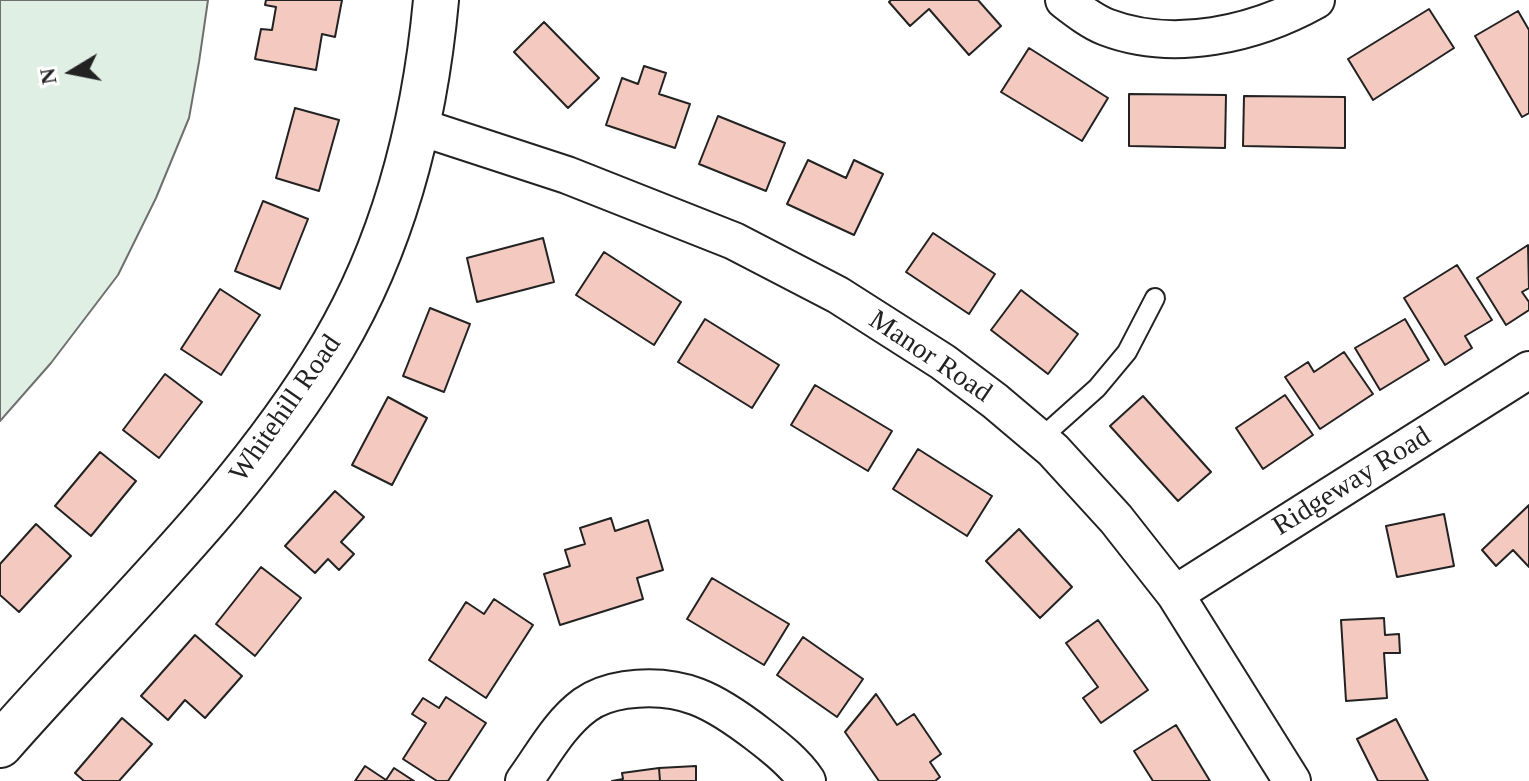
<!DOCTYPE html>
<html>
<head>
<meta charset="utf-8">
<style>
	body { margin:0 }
	#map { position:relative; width:1529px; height:781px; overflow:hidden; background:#fff; font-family:"Times New Roman",serif }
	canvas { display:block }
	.north { position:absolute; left:32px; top:32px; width:80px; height:80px; -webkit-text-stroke:6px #fff; paint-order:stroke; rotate:260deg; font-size:22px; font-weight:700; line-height:32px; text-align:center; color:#222 }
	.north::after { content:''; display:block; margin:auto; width:28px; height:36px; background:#222; clip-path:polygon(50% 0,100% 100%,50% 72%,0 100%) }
</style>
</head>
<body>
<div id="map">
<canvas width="1529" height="781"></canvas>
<div class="north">N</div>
</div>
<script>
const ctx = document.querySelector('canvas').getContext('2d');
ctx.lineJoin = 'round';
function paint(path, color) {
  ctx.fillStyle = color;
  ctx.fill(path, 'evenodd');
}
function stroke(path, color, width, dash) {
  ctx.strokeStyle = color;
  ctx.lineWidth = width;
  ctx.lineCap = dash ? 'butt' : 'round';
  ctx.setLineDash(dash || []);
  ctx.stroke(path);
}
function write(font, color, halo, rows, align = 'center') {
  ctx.font = font + ' "Times New Roman",serif';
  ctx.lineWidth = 6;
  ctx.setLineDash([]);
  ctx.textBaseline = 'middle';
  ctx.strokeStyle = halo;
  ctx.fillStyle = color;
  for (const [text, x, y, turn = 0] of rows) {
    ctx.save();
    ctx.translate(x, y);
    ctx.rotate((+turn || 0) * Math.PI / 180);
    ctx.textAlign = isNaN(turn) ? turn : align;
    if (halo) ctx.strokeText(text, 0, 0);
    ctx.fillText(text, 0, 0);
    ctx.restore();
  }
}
const green = new Path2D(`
	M0,0H208L199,62L189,118L156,198L118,275L51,363L0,421Z`);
const building = new Path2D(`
	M266,0H342L335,37L322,34L316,70L255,59L261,29L272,30L276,7L265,5Z
	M891,0H978L1001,26L969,55L929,9L910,26L889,2Z
	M1429,9L1454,48L1373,100L1348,59Z
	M1518,11L1529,30V113L1522,117L1475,36Z
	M544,22L599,78L568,108L514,52Z
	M1029,48L1108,98L1082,141L1001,92Z
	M644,66L666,73L659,94L690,104L675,148L606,125L622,78L638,84Z
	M1129,94L1226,95L1225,148L1129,146Z
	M1244,96L1345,97V148L1243,146Z
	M295,108L339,120L319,191L276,178Z
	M718,116L785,143L766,191L699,164Z
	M808,160L846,178L854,160L883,174L854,235L787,204Z
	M263,201L308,219L280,289L235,271Z
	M933,233L995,274L969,314L906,272Z
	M543,238L554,282L477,302L467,258Z
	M1528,245L1529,288L1522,292L1529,302V310L1506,325L1477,278Z
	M604,252L681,302L654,345L576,295Z
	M1457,265L1492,320L1465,336L1472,348L1445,365L1404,298Z
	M220,289L260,315L221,375L181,349Z
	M1021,290L1078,334L1048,374L991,330Z
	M430,308L470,324L444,392L403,376Z
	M705,319L779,365L752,408L678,362Z
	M1405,319L1429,360L1380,390L1355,348Z
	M1344,352L1373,394L1320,429L1285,377L1308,362L1314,372Z
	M165,374L202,402L159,458L123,430Z
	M815,385L892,431L868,471L791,425Z
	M1285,395L1313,435L1263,469L1236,428Z
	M1143,396L1211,472L1178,501L1110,426Z
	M388,397L427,418L392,485L352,465Z
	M918,449L992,496L967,536L893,489Z
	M100,452L136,481L91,536L55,506Z
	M335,491L364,517L341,542L354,554L339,570L328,559L315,573L285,546Z
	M1529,505V567L1513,550L1496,566L1482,550Z
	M1444,514L1454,566L1397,577L1386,526Z
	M611,518L615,531L648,520L663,570L637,578L643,599L560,625L544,574L570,566L565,550L585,544L580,528Z
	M36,524L71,556L19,612L0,595V564Z
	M1019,529L1072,587L1040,618L986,561Z
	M261,567L301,598L255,656L216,624Z
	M712,578L789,624L764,665L687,619Z
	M494,599L533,625L486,698L429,660L466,602L484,614Z
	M1384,618L1385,635L1399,634L1400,653H1384L1387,698L1346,701L1341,620Z
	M1098,620L1148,690L1101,723L1083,698L1098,687L1066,643Z
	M195,635L242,676L205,718L185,700L168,720L141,696Z
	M803,637L863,679L837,717L777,675Z
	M876,694L897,725L914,714L941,754L930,762L940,777L935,781H879L845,732Z
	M446,697L486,723L448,781H437L403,759L426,723L412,714L423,698L439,708Z
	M122,718L152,744L119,781H84L75,773Z
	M1396,719L1428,781H1378L1357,739Z
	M1176,725L1210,781H1153L1134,751Z
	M365,766L386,780L394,768L414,781H355Z
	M696,766V781H660L659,768Z
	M659,768L660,781H612L623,779L622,773Z`);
const lane = new Path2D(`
	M1040,439L1097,388L1127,352L1155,298`);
const street = new Path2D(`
	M1064,0C1077,10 1091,21 1106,27C1174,53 1255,34 1316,0
	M417,126L567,175L734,241L838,295L943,362L995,401L1053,450L1116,519L1175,594L1292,781
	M1175,594L1529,370
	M524,781C543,755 559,724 585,705C596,697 612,692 625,690C682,682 715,701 759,735C776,748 795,763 807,781`);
const secondary = new Path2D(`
	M0,745C114,615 244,496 333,346C395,241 425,120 436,0`);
const streetNames = [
	["Manor Road",930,357,34],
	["Whitehill Road",286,409,-55],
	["Ridgeway Road",1352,482,-32]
];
paint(green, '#e0efe3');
stroke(green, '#6f6f6f', 2);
paint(building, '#f3c9c0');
stroke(building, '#222', 2);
stroke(lane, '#222', 22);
stroke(street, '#222', 40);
stroke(secondary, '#222', 48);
stroke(lane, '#fff', 18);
stroke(street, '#fff', 36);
stroke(secondary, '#fff', 44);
write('28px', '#222', '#fff', streetNames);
</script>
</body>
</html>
